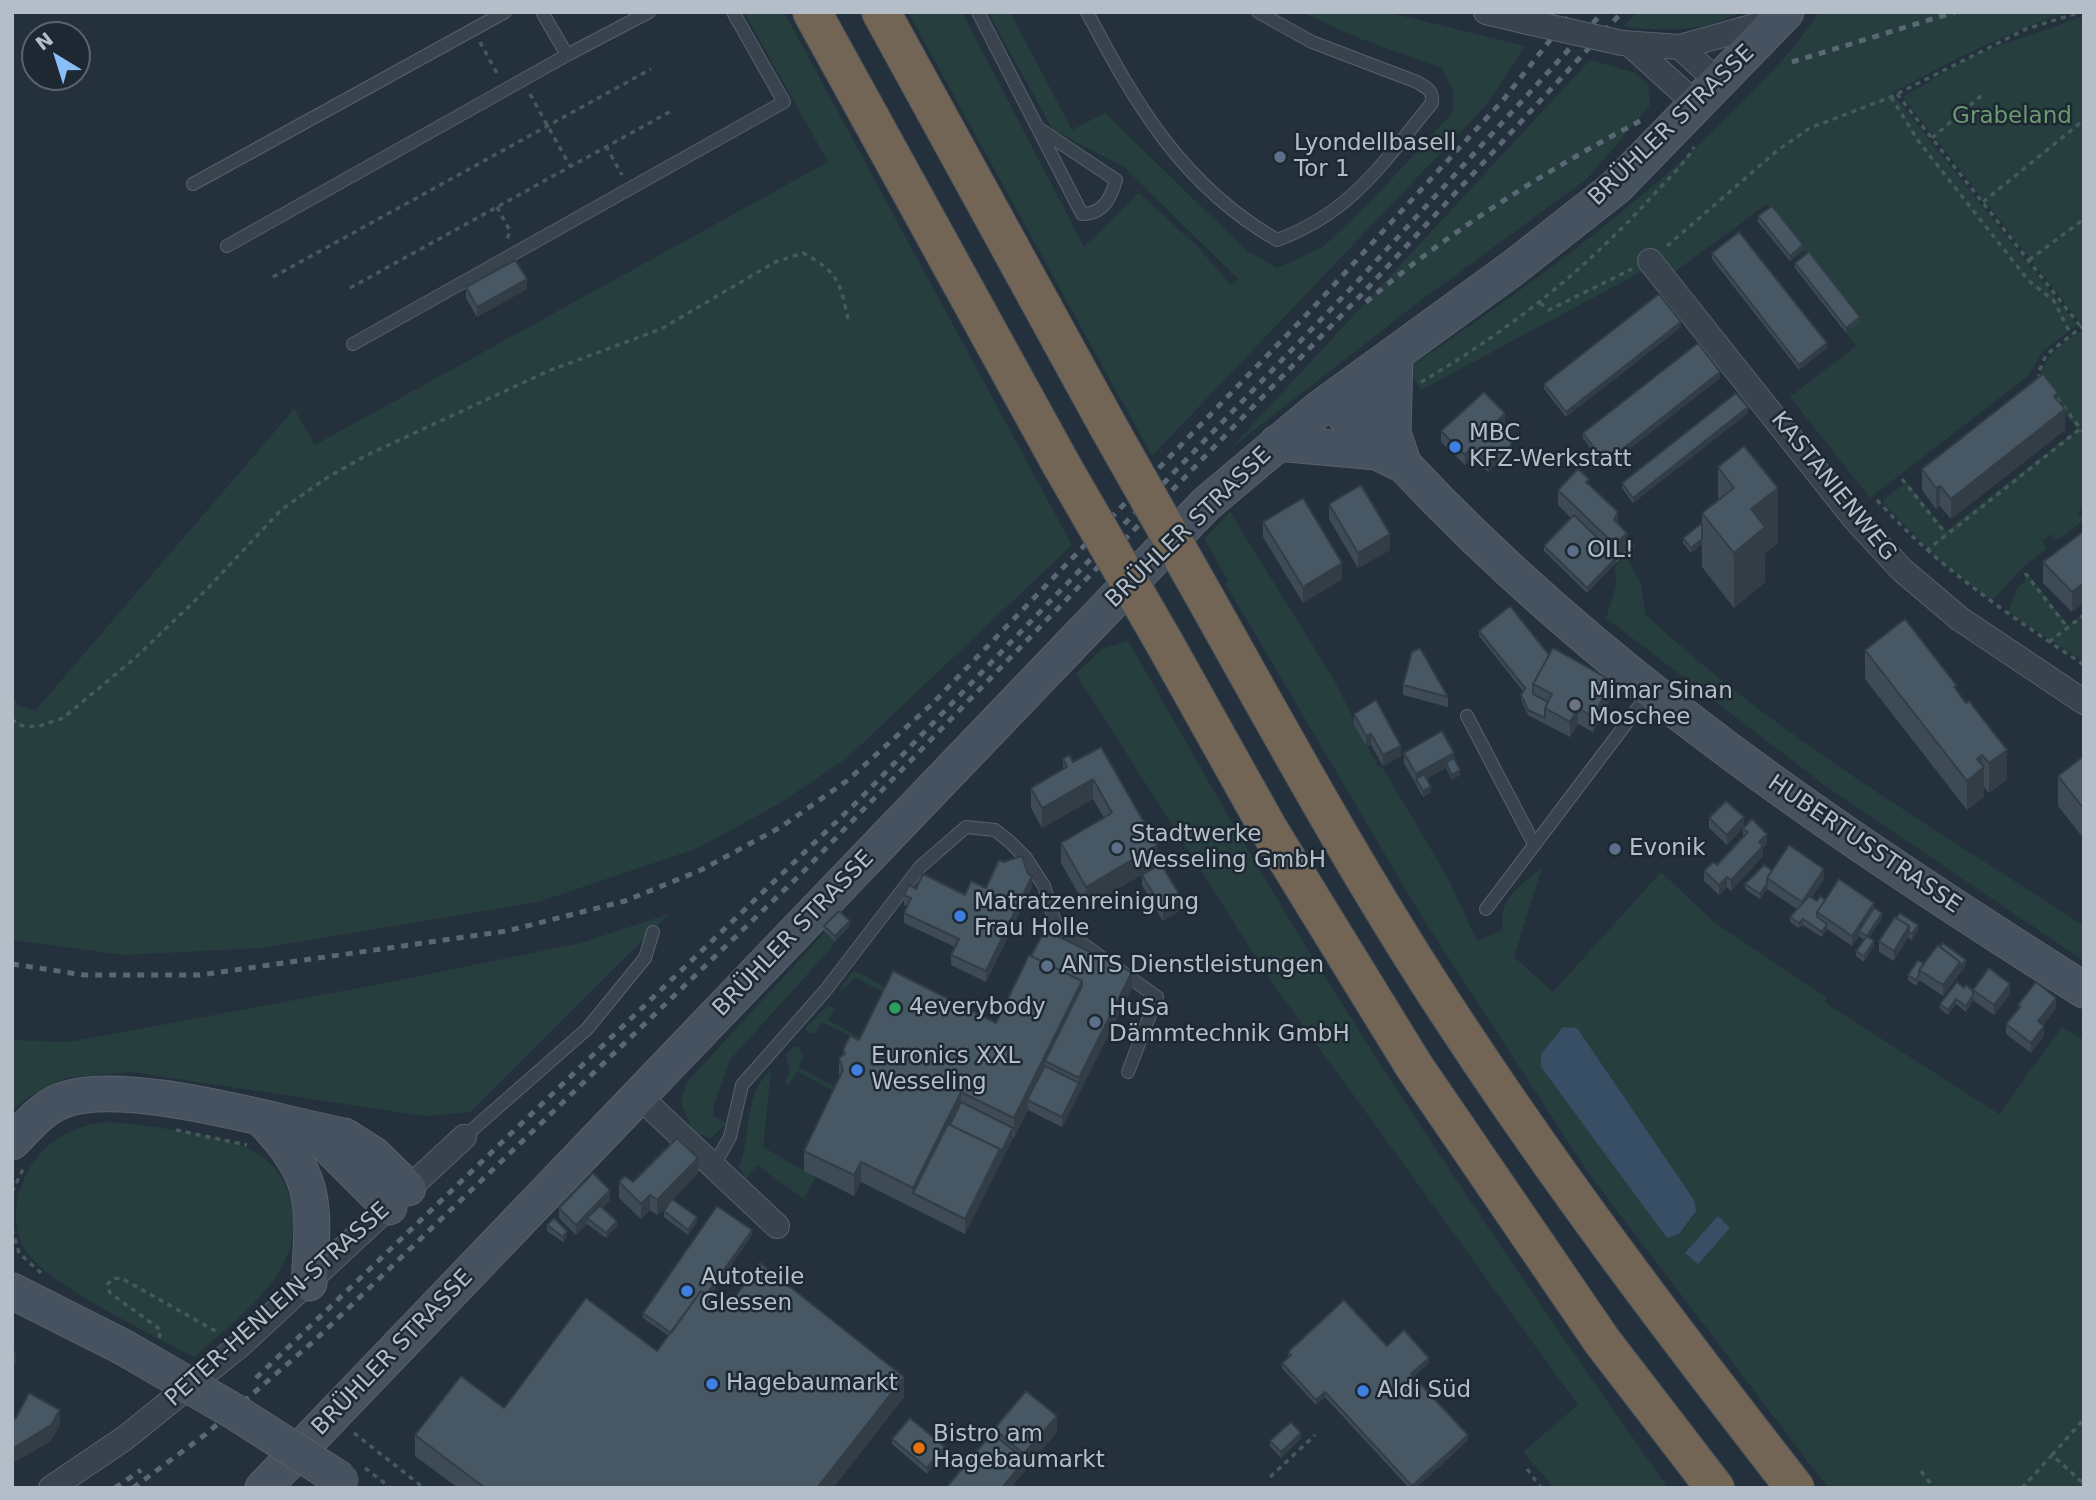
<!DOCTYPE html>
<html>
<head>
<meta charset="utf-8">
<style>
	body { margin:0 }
	#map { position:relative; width:2096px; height:1500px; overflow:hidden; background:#24313d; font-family:"DejaVu Sans",sans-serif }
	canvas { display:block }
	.frame { position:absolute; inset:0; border:14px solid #b4bec9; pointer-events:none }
	.north { position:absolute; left:21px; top:21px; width:70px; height:70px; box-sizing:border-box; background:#1d2832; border:2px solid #59646e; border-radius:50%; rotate:322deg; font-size:19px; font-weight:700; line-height:28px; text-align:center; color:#b4bec9 }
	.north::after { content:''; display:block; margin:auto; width:24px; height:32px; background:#8abef7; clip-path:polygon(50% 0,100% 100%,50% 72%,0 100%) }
</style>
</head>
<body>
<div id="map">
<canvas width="2096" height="1500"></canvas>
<div class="frame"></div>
<div class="north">N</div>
</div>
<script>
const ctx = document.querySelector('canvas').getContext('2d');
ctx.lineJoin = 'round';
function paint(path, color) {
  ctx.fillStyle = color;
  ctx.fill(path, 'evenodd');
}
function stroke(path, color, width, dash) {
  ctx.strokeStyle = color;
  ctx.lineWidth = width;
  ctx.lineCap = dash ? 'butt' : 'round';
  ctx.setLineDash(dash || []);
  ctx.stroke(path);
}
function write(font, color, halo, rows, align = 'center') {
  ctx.font = font + ' "DejaVu Sans",sans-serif';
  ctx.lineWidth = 5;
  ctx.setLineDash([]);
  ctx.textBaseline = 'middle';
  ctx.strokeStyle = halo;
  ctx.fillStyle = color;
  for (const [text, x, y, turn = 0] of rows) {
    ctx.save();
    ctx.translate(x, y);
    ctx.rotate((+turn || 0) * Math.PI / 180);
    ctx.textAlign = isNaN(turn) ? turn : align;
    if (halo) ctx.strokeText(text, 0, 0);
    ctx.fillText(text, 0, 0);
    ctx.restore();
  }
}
const green = new Path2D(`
	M744,12H784L1072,545L847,758L777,805L696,849L538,902L261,948L124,955L12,940V696L18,705L35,711L294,409L315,445L828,162Z
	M908,12H962L1084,247L1139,193L1198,247L1231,285L1238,279L1124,167L1053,130L988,12H1010L1072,130L1105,113L1247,251L1277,268L1323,247L1374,198L1453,112V92L1442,68L1361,39L1301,12H1386L1525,46L1488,103L1152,456Z
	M1637,12H1741C1703,32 1666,32 1624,26Z
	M1819,12H2069C2006,32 1950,62 1892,93L2077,325L2043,351L2029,375L1870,498L1790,397L1856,346L1846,333L1860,322L1767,204L1669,276L1658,263L1421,390L1408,368C1525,289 1641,206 1740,104C1769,75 1797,47 1819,12Z
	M2084,16V319L2080,322L1903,97L1976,54Z
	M1590,60L1635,73L1648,85L1650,105L1588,178L1420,301L1230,449Z
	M2084,329V508L2078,513L2084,520L2057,540L2051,534L2042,541L2047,548L2021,569L1992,601L1940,561L1883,503L1884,499L1907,482L1946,531L2077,429L2041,382C2038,357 2067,342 2084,329Z
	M1230,512L1333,678L1378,767H1382L1448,878L1477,941L1503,930C1497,897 1522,886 1542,867L1514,957L1553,992L1661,872L1714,922L1827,998L1824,1002L1999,1114L2062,1027L2084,1040V1488H1828L1587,1171L1422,917L1225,583L1228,580L1204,539Z
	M1625,556L1641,583L1645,614C1777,737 1933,827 2084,926V961L1827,787L1606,618L1616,587L1615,567Z
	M2029,575L2068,625L2084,613V662L2008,612L2016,591Z
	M1128,641C1184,737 1237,834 1295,929C1413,1120 1539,1305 1668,1488H1554L1523,1452L1578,1405L1273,984L1076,674L1102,649Z
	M669,914L470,1112L424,1116L131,1072L66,1078L29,1096L12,1111V1040L69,1042L375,985L581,943Z
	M825,932L835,941L832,947L730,1060L714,1105V1116L727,1123L711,1138L693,1132L681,1102L687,1082Z
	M854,970L893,991L890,996L855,977L842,991L840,989Z
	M828,1005L835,1009L828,1020L868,1042L867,1045L822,1022L815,1034L808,1033L805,1029Z
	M793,1047H798L804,1057L798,1067L843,1091L841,1095L797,1071L789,1085L785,1082L790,1071L786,1054Z
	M771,1071L763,1147L815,1177L804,1199L757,1165L746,1179L739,1167C752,1138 743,1091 771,1071Z
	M106,1122C142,1124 215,1134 247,1148C295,1169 306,1229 280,1270C260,1303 223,1331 194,1357C157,1337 41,1282 24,1248C11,1222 15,1195 28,1171C44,1141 73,1126 106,1122Z`);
const water = new Path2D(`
	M1563,1027L1577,1028L1694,1200L1696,1211L1679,1234L1667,1238L1541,1067V1054Z
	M1718,1216L1730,1228L1698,1264L1685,1253Z`);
const path = new Path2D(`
	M480,42L498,75
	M530,94L570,166
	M1897,94L2081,327
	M1891,97L1919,142L2029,281L2054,301L2071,335
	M1932,138L1982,95
	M606,146L622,175
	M1983,202L2084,120
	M497,207L510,231L507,239
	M1667,246L1778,150L1810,128L1891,97L2026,29L2081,12
	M2029,260L2084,219
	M273,277L651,69
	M350,288L673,110
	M1540,303L1549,310L1632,269
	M2041,379L2038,374L2046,355L2084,325
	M1421,382C1509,331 1588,268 1657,191C1669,178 1686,162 1694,147
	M2057,398L2084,433
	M1902,479L1946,534
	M1877,500C1937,567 2009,615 2084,665
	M1926,551L2080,429
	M1615,562L1634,544
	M2025,573L2068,628
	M2049,642L2084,615
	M12,719L18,725L37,727L63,718L134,659L208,588L281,510L325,479L365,456L546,372L661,329L775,262L803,253C840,273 840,283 849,323
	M176,1130L247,1145
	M12,1192L25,1165
	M12,1229L19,1253L41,1273
	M159,1338L161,1330L110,1293L107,1285L112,1279L121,1278L219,1333
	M354,1433L424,1488
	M2052,1455L2084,1419
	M365,1468L391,1488
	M1527,1469L1541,1488
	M1921,1471L1934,1488
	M1270,1477L1315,1435
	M2022,1488L2052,1455L2084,1484`);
const lane = new Path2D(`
	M542,12L567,55
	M978,12L1082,214C1103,214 1111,198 1116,180L1038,128
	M1087,12C1136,105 1183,186 1277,240C1353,212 1383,162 1432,103C1433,90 1427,88 1417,82L1312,42L1258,12
	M193,184L505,12
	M227,246L567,55L649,12
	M353,344L784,102L733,12
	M1467,716L1534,844
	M1486,909L1650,692
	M464,1137L587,1029L645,958L653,932
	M713,1167L730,1137L742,1085L825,991L920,867L966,827L995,830L1010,842L1026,858L1044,886L1056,925L1157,997L1128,1072`);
const street = new Path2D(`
	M1486,12L1528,22
	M1622,43L1680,47L1719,83
	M1632,46L1697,105
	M1680,47L1779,19
	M1650,261L1854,518L1902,570L1960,619L2084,702
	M640,1097L777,1226
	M51,1488L125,1438L239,1346L464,1137`);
const secondary = new Path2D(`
	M1353,384L1393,433L1404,465
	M1331,400L1377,452L1404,465C1601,676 1841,836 2084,990
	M1393,433L1395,354
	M1277,443L1377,452
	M260,1117C319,1178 314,1203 309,1283
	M323,1141L389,1207
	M12,1142C27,1127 41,1109 61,1101C122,1076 276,1123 344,1136L374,1155L408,1188
	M12,1291L123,1347
	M263,1488L1206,504L1319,409L1513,268L1616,187L1786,12`);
const highway = new Path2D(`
	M812,12L1062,466
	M881,12L1109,428
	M1207,601C1288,746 1368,892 1460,1030C1564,1188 1678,1338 1795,1488
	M1165,644L1269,830L1414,1066L1602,1341L1715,1488`);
const rail = new Path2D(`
	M1792,62L1955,12
	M1366,302C1450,231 1546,170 1644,119
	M12,964L84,975H200L507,931L625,901L701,870L781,827L848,780L932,704L1310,311L1504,99L1572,12
	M256,1378L859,800L1357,282L1603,12
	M115,1488L141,1470
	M133,1488L206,1434L314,1341L802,873L1365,291L1622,12`);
const streetBridge = new Path2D(`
	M1528,22L1622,43`);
const secondaryBridge = new Path2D(`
	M123,1347L235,1412L341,1480`);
const highwayBridge = new Path2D(`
	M1109,428L1207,601
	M1062,466L1165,644`);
const wall = new Path2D(`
	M1758,216L1803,250L1790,261L1758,222Z
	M1712,253L1827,348L1799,370L1712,259Z
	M1795,263L1860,322L1846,333L1795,268Z
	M466,287L527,289L477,317L466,298Z
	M1681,327L1566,417L1544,389V384Z
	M1720,378L1605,468L1583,438V433Z
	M2058,401L2065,430L1951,519L1940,506L1936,509L1922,490V469Z
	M1748,413L1633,503L1622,488V483Z
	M1505,424L1499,430L1512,453L1508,461L1498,462L1488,472L1472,457L1465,465L1441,442V431Z
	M1718,467L1778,543L1765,553V582L1734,608L1702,567V544L1691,553L1683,543V538L1702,523V513L1718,500Z
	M1589,484L1618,524L1627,548L1617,558V562L1587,593L1544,551V546L1571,518L1558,505V490Z
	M1329,504L1390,550L1358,568L1329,519Z
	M1263,522L1342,579L1303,603L1263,537Z
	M2084,531L2072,612L2043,583V562Z
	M1479,631L1549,655L1612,696L1593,732L1578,724L1570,737L1528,715L1521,700V695L1523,691L1479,636Z
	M1865,650L1957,690L2007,779L1989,793L1984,787V797L1967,810L1865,679Z
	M1403,685L1448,697V707L1403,695Z
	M1354,714L1401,756L1383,766L1371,745L1366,746L1354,724Z
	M1101,747L1157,866L1086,907L1061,863V843L1104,818L1093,799L1042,828L1031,808V788L1063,769V759L1073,762Z
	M1404,753L1454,758L1460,775L1452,780L1446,768L1426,779L1431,792L1423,797L1404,763Z
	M2084,756V839L2058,806V776Z
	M1709,818L1744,827L1727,845L1709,828Z
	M1743,829L1767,844L1763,848V856L1731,891L1727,887L1719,895L1704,881V871L1717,865L1743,837Z
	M1772,870L1824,879L1812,897L1817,901L1825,900L1874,908L1882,918L1869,938L1874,946L1864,962L1856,956V951L1864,940L1859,936L1852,946L1827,929L1822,937L1803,925L1799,928L1790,922V917L1797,909L1767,889L1760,899L1745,889V884Z
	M1028,874L1032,887L986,982L951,965V955L955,947L904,923V913L907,906L904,905V895L916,889L965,895Z
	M1142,875L1182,909L1163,921L1142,885Z
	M1896,918L1918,930L1912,940L1908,937L1894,961L1879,952V941Z
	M824,926H850L835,941L824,931Z
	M1924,964L1966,965L1943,996L1919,980L1916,986L1908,980V975Z
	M1132,988L1062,1127L1028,1110L1014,1138H1013L965,1234L861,1182L854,1196L804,1171V1151L839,1079V1058L843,1055V1050L859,1040L996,1023Z
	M1973,990L2010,994L1994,1015L1973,1000L1966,1012L1956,1004L1948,1015L1940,1009V1004L1973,991Z
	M2018,1005L2056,1008L2043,1025L2044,1036L2031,1053L2006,1034V1024L2018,1009Z
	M698,1173L673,1199L697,1222L688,1235L664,1217V1211L671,1201L657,1215L650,1210L641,1219L619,1198V1182H633Z
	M610,1200L602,1208L617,1226L606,1238L587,1224L576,1235L559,1218V1208Z
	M547,1225L567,1237L563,1242L547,1231Z
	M752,1235L709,1297L726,1309L904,1397L833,1488H458L415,1456V1435L504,1408L657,1351L669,1336L643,1318V1313Z
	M1387,1346L1429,1363L1414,1376L1468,1440L1416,1488H1409L1325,1397L1316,1405L1282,1368V1363L1288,1357V1352Z
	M994,1429L1057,1432L1025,1469V1471L994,1434Z
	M1301,1438L1281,1458L1270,1446V1441Z
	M892,1439L945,1452L927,1474L892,1444Z`);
const shadedWall = new Path2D(`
	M1803,245V250L1790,261V256Z
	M527,279V289L477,317V307Z
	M1860,317V322L1846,333V328Z
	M1681,322V327L1566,417V412Z
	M1827,343V348L1799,370V365Z
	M1720,372V378L1605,468V463Z
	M1748,407V413L1633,503V498Z
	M2065,409V430L1951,519V499Z
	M1505,413V424L1494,435V425Z
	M1512,442V453L1508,461V451Z
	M1472,447V457L1465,465V455Z
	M1498,451V462L1488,472V461Z
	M1940,486V506L1936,509V488Z
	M1778,488V543L1765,553V582L1734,608V553L1751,509Z
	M1618,512V527L1614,520Z
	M1627,533V548L1617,558V562L1587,593V588L1615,559V545Z
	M1390,534V550L1358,568V553Z
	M1702,539V544L1691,553V548Z
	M1342,563V579L1303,603V587Z
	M2084,583V603L2072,612V592Z
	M1612,681V696L1593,732V717Z
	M1578,708V724L1570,737V722Z
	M1371,734V745L1366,746V736Z
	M1401,746V756L1383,766V755Z
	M2007,750V779L1989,793V763Z
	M1454,753V763H1446V768L1418,783L1416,779V774Z
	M1982,755V769L1984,767V797L1967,810V781L1977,759Z
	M1460,770V775L1452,780V775Z
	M1093,779V799L1042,828V808Z
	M1431,787V792L1423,797V791Z
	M1744,817V827L1727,845V835Z
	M1767,834V844L1763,848V856L1731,891V880L1759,842Z
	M1157,845V866L1086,907V887Z
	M1824,869V879L1802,912V902Z
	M1032,876V887L986,982V971Z
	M1727,877V887L1719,895V885Z
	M1767,884V889L1760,899V894Z
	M1182,899V909L1163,921V910Z
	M1874,903V913L1859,931V936L1852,946V936Z
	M1882,913V918L1867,941V936Z
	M1803,919V925L1799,928V923Z
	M850,921V926L835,941V936Z
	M1827,924V929L1822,937V932Z
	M1918,925V930L1912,940V934Z
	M1909,926V936L1894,961V951Z
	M1874,941V946L1864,962V956Z
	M1966,960V965L1960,972V967Z
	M1960,962V972L1943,996V985Z
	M1132,972V988L1062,1127V1117L1079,1083V1078Z
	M1082,981V1001L1045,1061V1076L1027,1100L1028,1110L1014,1138V1118Z
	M2010,984V994L1994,1015V1005Z
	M1973,995V1000L1966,1012V1006Z
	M2056,998V1008L2038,1031V1021Z
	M1956,999V1004L1948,1015V1010Z
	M2044,1026V1036L2031,1053V1043Z
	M961,1092V1113L913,1193V1188Z
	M1013,1128V1138L965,1234V1219L1000,1149Z
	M698,1158V1173L657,1215V1200Z
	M861,1162V1182L854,1196V1175Z
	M610,1190V1200L590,1221L587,1218V1224L576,1235V1225Z
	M650,1195V1210L641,1219V1204Z
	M697,1217V1222L688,1235V1230Z
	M617,1221V1226L606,1238V1233Z
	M752,1230V1235L677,1342V1337Z
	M567,1231V1237L563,1242V1237Z
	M16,1351V1362L12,1368V1358Z
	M1429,1358V1363L1411,1379V1374Z
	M904,1377V1397L833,1488H817Z
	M1325,1392V1397L1316,1405V1400Z
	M60,1410V1425L51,1441L12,1464V1449Z
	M1057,1416V1432L1025,1469V1471L1011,1488H1002L1024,1462V1454Z
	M1301,1433V1438L1281,1458V1452Z
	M1468,1435V1440L1416,1488H1412V1486Z
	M945,1447V1452L927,1474V1468Z`);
const building = new Path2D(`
	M1772,206L1803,245L1790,256L1758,216Z
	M1739,232L1827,343L1799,365L1712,253Z
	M1809,252L1860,317L1846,328L1795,263Z
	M515,260L527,279L477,307L466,287Z
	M1659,294L1681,322L1566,412L1544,384Z
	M1698,343L1720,372L1605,463L1583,433Z
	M2043,374L2058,393L2054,396L2065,409L1951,499L1940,486L1936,488L1922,469Z
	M1484,392L1505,413L1494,425L1512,442L1508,451H1498L1488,461L1472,447L1465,455L1441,431Z
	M1736,393L1748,407L1633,498L1622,483Z
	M1744,446L1778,488L1751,509L1765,527L1734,553L1702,513L1734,488L1718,467Z
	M1578,469L1589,479L1586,482L1618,512L1614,520L1627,533L1615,545L1558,490Z
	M1361,485L1390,534L1358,553L1329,504Z
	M1303,498L1342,563L1303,587L1263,522Z
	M1574,515L1617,557L1587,588L1544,546Z
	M1702,523V539L1691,548L1683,538Z
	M2084,531V583L2072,592L2043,562Z
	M1510,606L1549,655L1533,684V694L1548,702L1545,708V718L1528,710L1521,695L1525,688L1479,631Z
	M1905,619L1957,686L1954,687L1966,703L1969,701L2007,750L1989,763L1982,755L1977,759L1984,767L1967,781L1865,650Z
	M1420,648L1448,697L1403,685L1412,652Z
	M1553,648L1612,681L1593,717L1578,708L1570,722L1545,708L1552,694L1533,684Z
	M1376,700L1401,746L1383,755L1371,734L1366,736L1354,714Z
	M1442,731L1454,753L1416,774L1404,753Z
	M1101,747L1157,845L1086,887L1061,843L1112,813L1093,779L1042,808L1031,788L1067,767L1063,759L1069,755L1073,762Z
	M2084,756V809L2058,776Z
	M1454,758L1460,770L1452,775L1446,763Z
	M1424,774L1431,787L1423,791L1416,779Z
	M1726,801L1744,817L1727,835L1709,818Z
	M1752,819L1767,834L1759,842L1763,846L1731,880L1727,877L1719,885L1704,871L1713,862L1717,865L1748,832L1743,829Z
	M1789,845L1824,869L1802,902L1767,878Z
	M1022,856L1028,874L1032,876L986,971L951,955L959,939L904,913L911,898L904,895L909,885L916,889L923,874L965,895L971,881L986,888L999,860L1004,862Z
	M1161,864L1182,899L1163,910L1142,875Z
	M1764,865L1772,870L1767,878V884L1760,894L1745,884Z
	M1839,879L1874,903L1852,936L1817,912Z
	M1809,896L1817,901L1820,896L1825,900L1817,912V917L1827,924L1822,932L1803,919L1799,923L1790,917Z
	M1874,908L1882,913L1867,936L1874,941L1864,956L1856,951L1867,936L1859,931Z
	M839,911L850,921L835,936L824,926Z
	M1900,913L1918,925L1912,934L1909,932V926L1896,918Z
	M1895,917L1909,926L1894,951L1879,941Z
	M1045,930L1132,972L1079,1078L1045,1061L1082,986V981L1031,956Z
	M1943,943L1966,960L1960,967V962L1940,947Z
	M1938,945L1960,962L1943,985L1919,970Z
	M1029,955L1082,981L1014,1118L961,1092L913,1188L861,1162L854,1175L804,1151L843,1070L839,1058L845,1054L843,1050L850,1036L859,1040L893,971L996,1023Z
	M1918,960L1924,964L1919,970V975L1916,980L1908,975Z
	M1989,968L2010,984L1994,1005L1973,990Z
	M1957,982L1964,988L1966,985L1973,991V995L1966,1006L1956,999L1948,1010L1940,1004Z
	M2036,982L2056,998L2038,1021L2044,1026L2031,1043L2006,1024L2020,1007L2018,1005Z
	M1045,1066L1079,1083L1062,1117L1027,1100Z
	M961,1102L1013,1128L1000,1154V1149L950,1125Z
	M948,1124L1000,1149L965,1219L913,1193Z
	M677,1138L698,1158L657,1200L650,1195L641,1204L619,1182L625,1176L633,1182Z
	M593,1173L610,1190L576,1225L559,1208Z
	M672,1199L697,1217L688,1230L664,1211Z
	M600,1206L617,1221L606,1233L587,1218Z
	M717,1206L752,1230L706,1295L701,1291L671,1333L643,1313Z
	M554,1218L567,1231L563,1237L547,1225Z
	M760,1263L904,1377L817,1488H485L415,1435L461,1376L504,1408L586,1298L657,1351L701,1291L726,1309Z
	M1344,1300L1387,1346L1404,1330L1429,1358L1411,1374L1468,1435L1412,1486L1325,1392L1316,1400L1282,1363L1291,1355L1288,1352Z
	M1026,1391L1057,1416L1024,1454L994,1429Z
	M29,1393L60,1410L51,1425L12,1449V1420L16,1418Z
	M910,1418L945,1447L927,1468L892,1439Z
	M1291,1422L1301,1433L1281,1452L1270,1441Z
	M992,1433L1025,1460L1002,1488H946Z`);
const markers = [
	[1280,157,7,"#5c6f8a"],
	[1455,447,7,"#3f7fe0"],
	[1573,551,7,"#5c6f8a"],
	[1575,705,7,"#6b7280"],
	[1117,848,7,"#5c6f8a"],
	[1615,849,7,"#5c6f8a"],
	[960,916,7,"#3f7fe0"],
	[1047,966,7,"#5c6f8a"],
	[895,1008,7,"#2e9e5b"],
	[1095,1022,7,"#5c6f8a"],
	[857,1070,7,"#3f7fe0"],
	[687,1291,7,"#3f7fe0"],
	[712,1384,7,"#3f7fe0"],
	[1363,1391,7,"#3f7fe0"],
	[919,1448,7,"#e8710a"]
];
const parkNames = [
	["Grabeland",2012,117]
];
const streetNames = [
	["BRÜHLER STRASSE",1672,126,-44],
	["KASTANIENWEG",1833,487,51],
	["BRÜHLER STRASSE",1189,528,-44],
	["HUBERTUSSTRASSE",1864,845,34],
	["BRÜHLER STRASSE",794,934,-46],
	["PETER-HENLEIN-STRASSE",278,1305,-42],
	["BRÜHLER STRASSE",393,1353,-46]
];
const poiNames = [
	["Lyondellbasell",1294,144],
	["Tor 1",1294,170],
	["MBC",1469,434],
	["KFZ-Werkstatt",1469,460],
	["OIL!",1587,551],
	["Mimar Sinan",1589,692],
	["Moschee",1589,718],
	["Stadtwerke",1131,835],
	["Wesseling GmbH",1131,861],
	["Evonik",1629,849],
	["Matratzenreinigung",974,903],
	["Frau Holle",974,929],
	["ANTS Dienstleistungen",1061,966],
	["4everybody",909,1008],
	["HuSa",1109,1009],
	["Dämmtechnik GmbH",1109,1035],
	["Euronics XXL",871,1057],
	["Wesseling",871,1083],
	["Autoteile",701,1278],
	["Glessen",701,1304],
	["Hagebaumarkt",726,1384],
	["Aldi Süd",1377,1391],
	["Bistro am",933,1435],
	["Hagebaumarkt",933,1461]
];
paint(green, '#263e3e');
paint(water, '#384e64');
stroke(lane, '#56616b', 14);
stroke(street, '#56616b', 26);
stroke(secondary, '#56616b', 37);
stroke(highway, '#434e58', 40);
stroke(path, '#445a5b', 3.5, [5, 5]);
stroke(lane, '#38434d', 12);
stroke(street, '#38434d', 24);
stroke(secondary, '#465260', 35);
stroke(highway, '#736555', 38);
stroke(rail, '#5a6774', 5, [7, 7]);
stroke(streetBridge, '#56616b', 26, []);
stroke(secondaryBridge, '#56616b', 37, []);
stroke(highwayBridge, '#434e58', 40, []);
stroke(streetBridge, '#38434d', 24);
stroke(secondaryBridge, '#465260', 35);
stroke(highwayBridge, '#736555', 38);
paint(wall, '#3e4b56');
paint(shadedWall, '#323d46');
paint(building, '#485764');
stroke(building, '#323d46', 2);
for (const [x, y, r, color] of markers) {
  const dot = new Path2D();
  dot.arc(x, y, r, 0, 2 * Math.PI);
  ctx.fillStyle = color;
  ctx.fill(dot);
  stroke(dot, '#1d2832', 2.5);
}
write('23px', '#6b9971', '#1d2832', parkNames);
write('23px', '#b4bec9', '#1d2832', streetNames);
write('23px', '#b4bec9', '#1d2832', poiNames, 'left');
</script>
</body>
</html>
